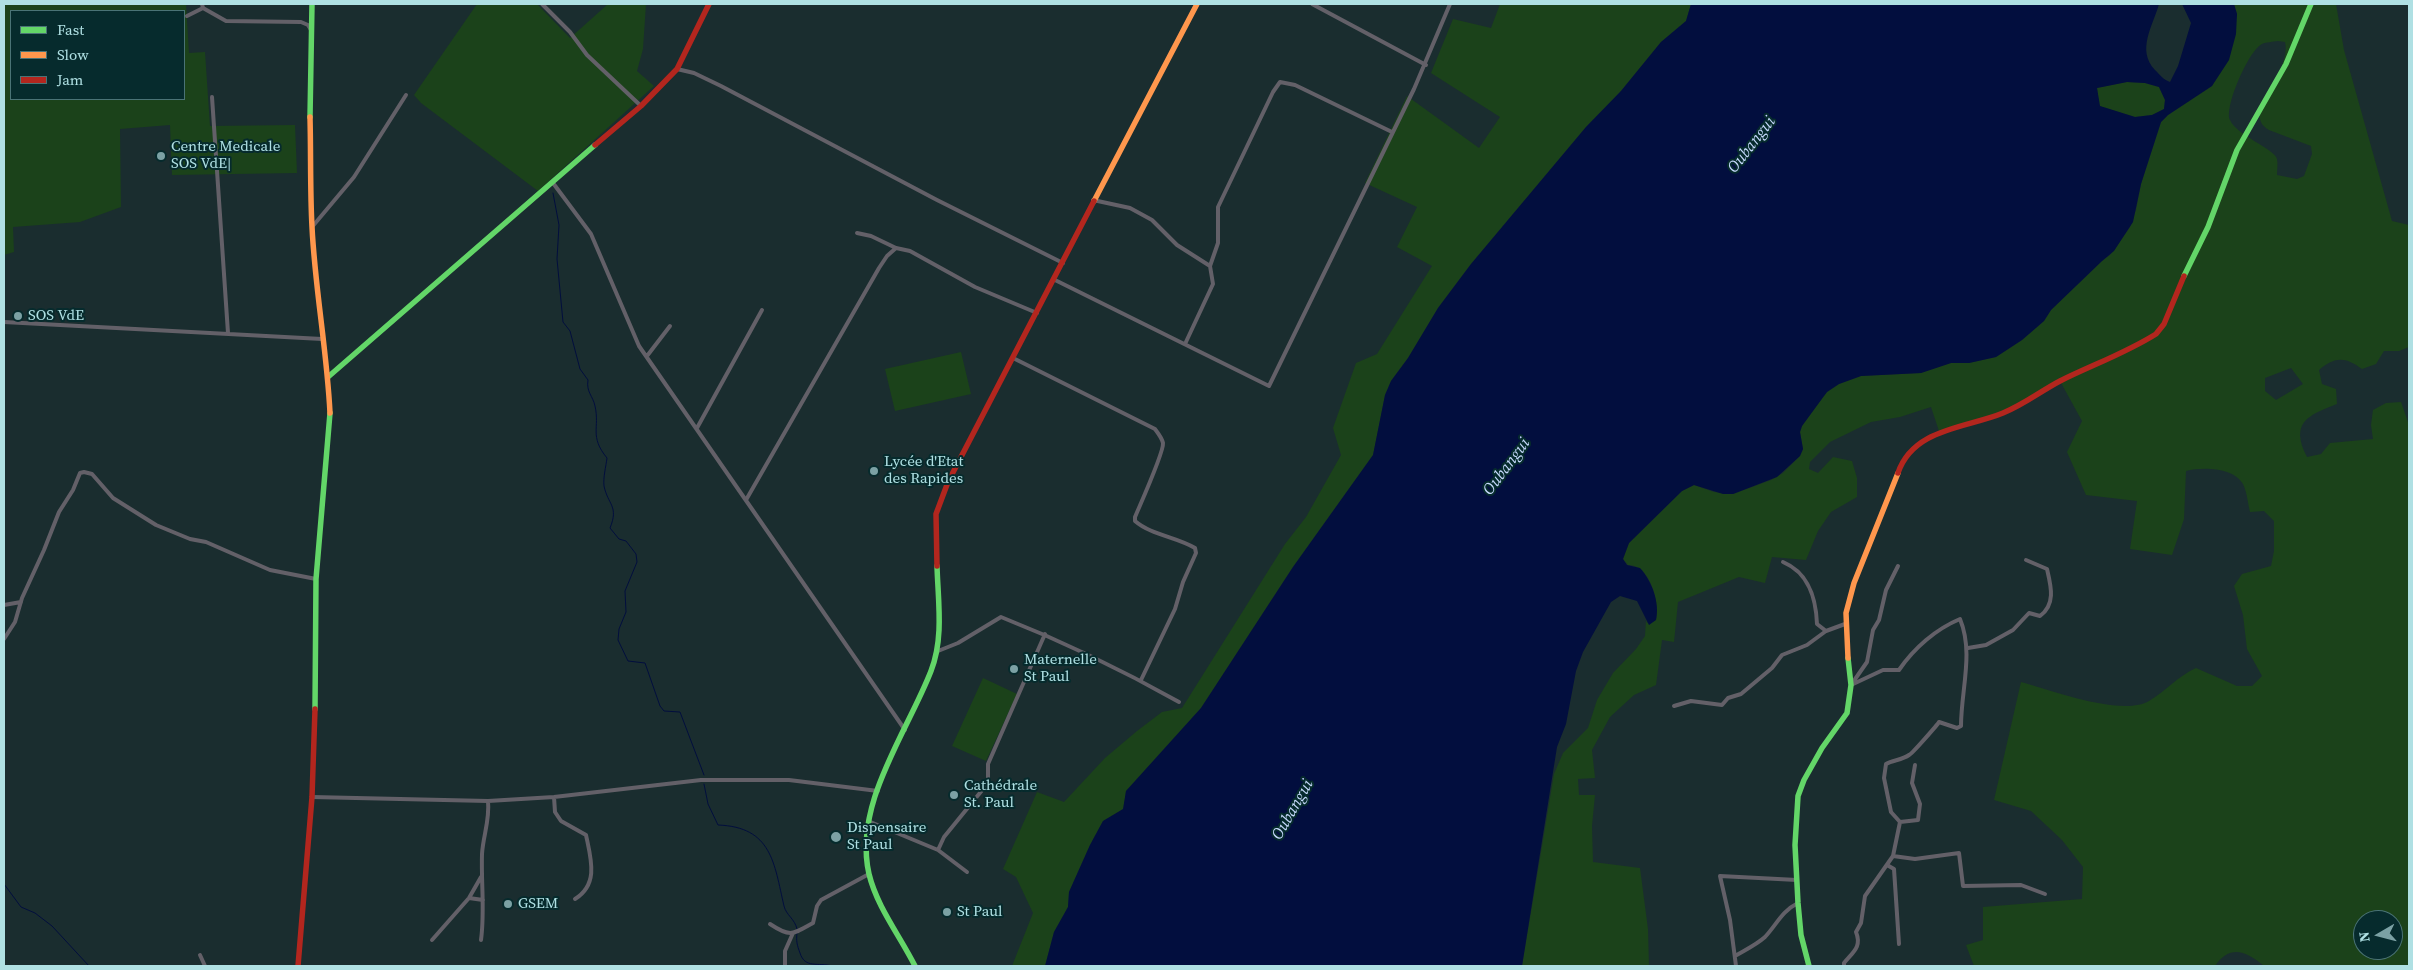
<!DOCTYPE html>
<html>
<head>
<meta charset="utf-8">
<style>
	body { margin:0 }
	#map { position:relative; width:2413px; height:970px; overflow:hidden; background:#1a2d2f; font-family:"Source Serif 4",serif }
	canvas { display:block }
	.frame { position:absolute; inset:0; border:5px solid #afe0e3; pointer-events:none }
	.legend { position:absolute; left:10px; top:10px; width:175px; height:90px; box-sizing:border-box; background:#062b2d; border:1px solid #4a7376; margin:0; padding:6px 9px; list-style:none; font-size:15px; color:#afe0e3 }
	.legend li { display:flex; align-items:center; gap:10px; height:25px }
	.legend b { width:25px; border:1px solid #4a7376 }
	.north { position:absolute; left:2353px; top:910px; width:50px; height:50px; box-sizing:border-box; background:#062b2d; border:1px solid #4a7376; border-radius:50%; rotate:262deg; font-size:14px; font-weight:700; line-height:20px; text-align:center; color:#afe0e3 }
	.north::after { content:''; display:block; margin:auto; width:18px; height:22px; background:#7ba1a4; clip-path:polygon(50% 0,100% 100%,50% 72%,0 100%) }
</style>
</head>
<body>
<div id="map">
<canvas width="2413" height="970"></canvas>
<div class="frame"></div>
<ul class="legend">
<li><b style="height:6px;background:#63d668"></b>Fast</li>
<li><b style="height:6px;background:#ff974d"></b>Slow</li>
<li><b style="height:6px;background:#b3261e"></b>Jam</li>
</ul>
<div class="north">N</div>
</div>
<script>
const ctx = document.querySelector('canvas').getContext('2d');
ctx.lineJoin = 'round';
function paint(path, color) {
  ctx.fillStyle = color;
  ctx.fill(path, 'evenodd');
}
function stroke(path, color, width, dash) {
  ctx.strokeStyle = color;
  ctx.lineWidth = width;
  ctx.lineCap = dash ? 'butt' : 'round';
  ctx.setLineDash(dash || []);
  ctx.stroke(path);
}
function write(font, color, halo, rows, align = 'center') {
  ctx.font = font + ' "Source Serif 4",serif';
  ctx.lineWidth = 4;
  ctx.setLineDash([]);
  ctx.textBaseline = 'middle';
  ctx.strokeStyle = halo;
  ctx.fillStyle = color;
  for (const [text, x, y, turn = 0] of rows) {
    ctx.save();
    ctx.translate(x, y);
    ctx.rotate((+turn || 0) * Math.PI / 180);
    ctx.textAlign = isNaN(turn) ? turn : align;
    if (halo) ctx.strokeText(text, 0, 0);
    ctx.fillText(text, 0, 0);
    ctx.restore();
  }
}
const green = new Path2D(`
	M4,4H186L189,53L205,52L210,126L295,125L297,173L172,175L170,125L120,129L121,207L80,222L13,227L14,252L4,255ZM11,11H184V99H11Z
	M477,4H537L570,38L608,4H646L643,49L637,71L654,86L538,191L421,103L414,95Z
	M1500,4H1691L1686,21L1661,42L1621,91L1586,127L1471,264L1438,308L1408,358L1391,381L1385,395L1373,455L1293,567L1201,708L1126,791L1124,809L1103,821L1090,845L1069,892L1068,907L1054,932L1045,966H1012L1033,913L1016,877L1003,869L1037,792L1064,802L1105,758L1137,731L1162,712L1182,708L1285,544L1306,517L1341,455L1333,428L1356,363L1377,354L1432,266L1397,247L1417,207L1365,183L1407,96L1479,148L1500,117L1431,73L1453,19L1491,28Z
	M2234,4H2336L2344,50L2392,221L2409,225V347L2399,351H2384L2376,364L2362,369C2346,357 2335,356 2319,370L2322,384L2336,389L2337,404C2309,415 2289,422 2307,457L2321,454L2330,443L2373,439L2371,425L2373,410L2386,403L2401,402L2409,425V966H2264C2246,951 2230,944 2215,966H1974L1966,945L1983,940V907L2082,899L2083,867L2062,840L2031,811L1994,800L2021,682C2050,690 2122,717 2149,701C2166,691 2178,676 2196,668L2237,686H2252L2262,676L2247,649L2243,615L2234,586L2242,574L2271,566L2274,551V521L2264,511L2250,512C2248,504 2247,492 2243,484C2233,467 2202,467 2186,471L2184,519L2172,555L2130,549L2137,501L2086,495L2067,452L2082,421L2060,381L2003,413L1940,434L1931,407L1900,417L1871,422L1830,442L1810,462L1809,469L1818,473L1833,457L1852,461L1857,478V497L1831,512L1818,531L1806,560L1772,557L1765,583L1739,577L1678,602L1674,642L1662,640L1656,685L1634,695L1610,717L1592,750L1595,778L1578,779L1579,795H1595L1592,826L1593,862L1640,868L1648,929L1649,966H1522L1554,774L1563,753L1588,728L1597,700L1613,673L1636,649L1645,636L1646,620L1647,623L1656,620C1660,603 1650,564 1628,565L1623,559L1629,543L1682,491L1694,485L1714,492L1733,494L1771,480L1783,473L1800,456L1803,449L1800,432L1802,426L1820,400L1827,392L1839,384L1861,376L1921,373L1951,363H1969L1996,357L2022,340L2044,321L2051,310L2102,261L2110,255L2130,227L2136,210L2141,184L2161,122L2168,115L2212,86L2237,14ZM2278,41L2285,42C2290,60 2268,95 2260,112C2259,121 2261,125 2269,130L2311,146L2312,154L2304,176L2297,179L2277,175C2277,170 2278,164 2277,159C2275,149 2236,135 2230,120C2224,107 2249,50 2262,44C2266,42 2273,42 2278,41ZM2291,368L2303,384L2276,400L2265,391V378ZM2363,920H2393V950H2363Z
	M2127,82L2145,83L2159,87L2165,100L2164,109L2152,115L2135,117L2099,106L2097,88Z
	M961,352L971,394L895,411L885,369Z
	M983,678L1017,694L986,761L952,746Z`);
const water = new Path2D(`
	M1691,4H2159C2153,26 2136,50 2155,70C2160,75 2164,80 2170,82L2178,66L2191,23L2182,4H2234L2237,14L2236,34L2229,60L2212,86L2168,115L2161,122L2141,184L2133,222L2114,251L2102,261L2051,310L2044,321L2022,340L1996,357L1969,363H1951L1921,373L1861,376L1839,384L1827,392L1802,426L1800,432L1803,449L1800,456L1777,477L1733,494H1723L1694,485L1682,491L1629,543L1623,559L1627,565L1640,568C1652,581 1660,603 1656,620L1649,625L1637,601L1620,596L1611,602L1583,652L1576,671L1566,724L1557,747L1522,966H1045L1054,932L1068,907L1069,892L1090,845L1103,821L1123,809L1126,791L1201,708L1293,567L1373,455L1385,395L1391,381L1408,358L1438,308L1471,264L1586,127L1621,91L1661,42L1686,21ZM2127,82L2145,83L2159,87L2165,100L2164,109L2152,115L2135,117L2100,106L2097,88Z`);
const stream = new Path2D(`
	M553,193L559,225L557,259L563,322L570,331L580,369L588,380C586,392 593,396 595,406C600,428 589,436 607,458C606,466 603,478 604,486C608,505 619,506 610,528L619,539L626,541L636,554L637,562L625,591L626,612L619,629L618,640L628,661L645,663L660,706L664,711L680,712L704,775
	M704,784L708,804L718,825C772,827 774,863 784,906C786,915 795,919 797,929
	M4,884L21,907L35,913L52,926L89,966
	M797,933C796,941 797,945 800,953C805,969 818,962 832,966`);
const street = new Path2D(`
	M202,4L203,8L226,21L301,22L308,25L311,30
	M542,4L570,32L587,55L641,106
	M1312,4L1426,65
	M187,16L203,8
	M677,69L694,73L721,86L937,200L1063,263
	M212,97L228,333
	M553,183L591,234L639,346L905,730
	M1093,200L1130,208L1152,220L1177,245L1210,266
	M312,227L354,177L406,95
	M857,233L871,236L896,248L910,251L975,287L1037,313
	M1055,280L1269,386L1414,89L1450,4
	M4,322L322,339
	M1185,344L1213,284L1210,266L1218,243V207L1273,92L1280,82L1295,85L1392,132
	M647,356L670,326
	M1013,358L1155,429C1158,433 1162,438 1163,443C1164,452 1140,505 1135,517V521C1151,535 1177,537 1195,548L1196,553L1183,582L1175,609L1141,680
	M697,428L762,310
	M746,500L879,268L887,256L896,248
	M1783,562C1809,573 1816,598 1817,624L1826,631
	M4,605L21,602
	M4,639L15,622L22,598L44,550L59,512L73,490L80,473L84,472L92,474L113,498L156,525L190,539L206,542L270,570L316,579
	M1968,648L1986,645L2013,630L2029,613L2040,616C2056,604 2051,586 2047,569L2026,560
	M938,651L958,643L1001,617C1062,641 1122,670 1179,702
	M1851,685L1883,670H1899C1914,648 1936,629 1960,619C1974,653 1961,690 1961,726L1957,728L1939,722C1938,724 1912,754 1909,755C1902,760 1893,760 1886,764L1884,778L1891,812L1900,822
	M1851,685L1867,662L1873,630L1879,620L1886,590L1898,566
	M1674,706L1691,701L1722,705L1728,698L1741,694L1772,668L1782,655L1807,645L1826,631L1845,624
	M312,797L488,801L554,797L701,780H789L878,791
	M554,797L555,812L561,821L586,835C591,859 599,884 575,899
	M868,821L938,850L967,872
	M938,850L944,837L988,783V764L1045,634
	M1893,856L1915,859L1959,853L1963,886L2021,885L2045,894
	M1887,865L1894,869L1899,944
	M469,898L483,900
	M770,924C791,938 793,934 813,923L817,906L821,900L869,874
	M432,940L469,898L481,877
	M481,940C485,911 481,883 482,854C483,836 490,820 488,801
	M200,955L205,966
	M1735,956C1745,950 1756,945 1765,937C1777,924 1782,911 1798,903
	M785,966V951L793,933
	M1736,966L1730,920L1720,876L1797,880
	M1844,966V963C1853,952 1862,947 1856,932L1861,923L1865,896L1893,856L1900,822L1918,820L1920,804L1912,783L1915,765`);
const fast = new Path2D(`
	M310,117L312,4
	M2184,276L2208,227L2237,150L2286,64L2311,4
	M328,377L595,145
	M315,709L316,579L330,413
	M915,966C900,936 877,907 869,874C853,804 907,733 931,671C944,638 938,601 937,566
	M1809,966L1801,935L1798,903L1795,845L1798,796L1804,780L1822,748L1847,713L1851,685L1848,658`);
const slow = new Path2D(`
	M310,117C311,154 310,191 312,227C315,289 327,351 330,413
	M1094,201L1197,4
	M1848,658L1846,613L1854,583L1898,473`);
const jam = new Path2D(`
	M595,145L641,106L677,69L709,4
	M1898,473C1913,428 1967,428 2003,413C2023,405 2041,391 2060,381C2092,365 2126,353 2156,334L2164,324L2184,276
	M937,566L936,514L948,482L1094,201
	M298,966L312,797L315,709`);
const markers = [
	[161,156,5,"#7ba1a4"],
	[18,316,5,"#7ba1a4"],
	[874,471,5,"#7ba1a4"],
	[1014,669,5,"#7ba1a4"],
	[954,795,5,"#7ba1a4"],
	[836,837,6,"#7ba1a4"],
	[508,904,5,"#7ba1a4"],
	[947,912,5,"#7ba1a4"]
];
const poiNames = [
	["Centre Medicale",171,147],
	["SOS VdE|",171,164],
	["SOS VdE",28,316],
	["Lycée d'Etat",884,462],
	["des Rapides",884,479],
	["Maternelle",1024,660],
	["St Paul",1024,677],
	["Cathédrale",964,786],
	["St. Paul",964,803],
	["Dispensaire",847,828],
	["St Paul",847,845],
	["GSEM",518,904],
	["St Paul",957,912]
];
const waterNames = [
	["Oubangui",1752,145,-52],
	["Oubangui",1507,467,-53],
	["Oubangui",1293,810,-60]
];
paint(green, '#1b421a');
paint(water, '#020e3e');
stroke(stream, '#020e3e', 1);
stroke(street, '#636068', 4);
stroke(fast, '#63d668', 5.5);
stroke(slow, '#ff974d', 5.5);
stroke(jam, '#b3261e', 5.5);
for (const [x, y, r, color] of markers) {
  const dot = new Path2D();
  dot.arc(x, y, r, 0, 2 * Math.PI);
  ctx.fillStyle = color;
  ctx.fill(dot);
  stroke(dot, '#062b2d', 2);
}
write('15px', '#afe0e3', '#062b2d', poiNames, 'left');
write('italic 16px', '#c6d9fc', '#062b2d', waterNames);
</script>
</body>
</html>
